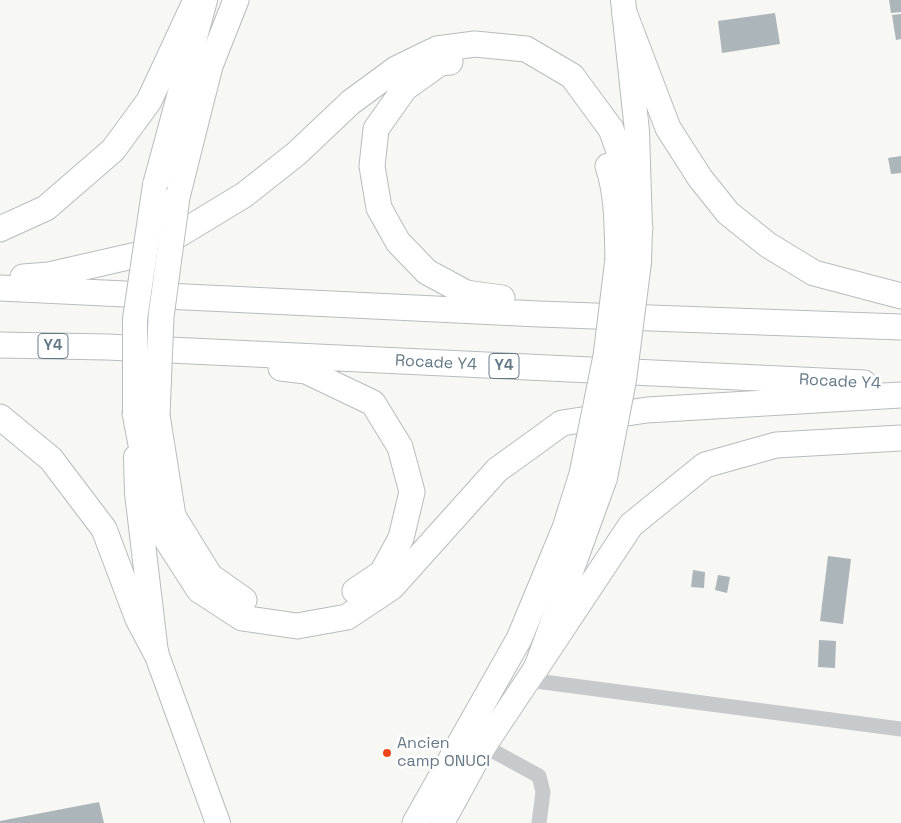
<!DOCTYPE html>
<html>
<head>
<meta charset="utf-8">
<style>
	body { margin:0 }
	canvas { display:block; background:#f7f7f3 }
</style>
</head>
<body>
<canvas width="901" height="823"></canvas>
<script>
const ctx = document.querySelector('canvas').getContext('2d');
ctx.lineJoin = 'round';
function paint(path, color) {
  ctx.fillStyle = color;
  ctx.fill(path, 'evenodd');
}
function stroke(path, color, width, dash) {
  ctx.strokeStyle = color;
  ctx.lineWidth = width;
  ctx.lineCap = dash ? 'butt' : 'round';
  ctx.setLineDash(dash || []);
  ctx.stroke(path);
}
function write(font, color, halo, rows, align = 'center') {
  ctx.font = font + ' "Space Grotesk",sans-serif';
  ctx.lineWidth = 5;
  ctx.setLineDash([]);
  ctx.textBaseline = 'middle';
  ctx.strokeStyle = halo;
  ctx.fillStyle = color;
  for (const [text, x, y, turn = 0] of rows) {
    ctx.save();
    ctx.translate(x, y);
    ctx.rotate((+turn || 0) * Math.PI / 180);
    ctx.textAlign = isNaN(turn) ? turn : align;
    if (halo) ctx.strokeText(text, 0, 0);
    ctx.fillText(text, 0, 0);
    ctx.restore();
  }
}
const building = new Path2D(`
	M889,0H901V12L891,13Z
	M775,13L780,44L722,53L718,21Z
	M901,14V39L896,40L892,15Z
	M901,156V173L891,174L888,158Z
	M828,556L851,559L843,624L820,621Z
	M693,570L705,572L704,588L691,587Z
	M718,575L730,577L727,593L715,590Z
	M819,640L836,641L835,668L818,667Z
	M99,802L104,823H0V821Z`);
const minor = new Path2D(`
	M528,680L901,729
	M484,746L539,776L543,792L539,823`);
const primary = new Path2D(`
	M623,0L637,131L640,228L639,262
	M155,185L205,0
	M136,457L137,493L156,653L218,823
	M442,823L484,746L536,668L605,478`);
const trunk = new Path2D(`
	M625,15L668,128L700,178L728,213L768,245L814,273L901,296
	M450,62L440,63L405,88L376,129L372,166L379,208L398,242L427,272L466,293L502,298
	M608,166C618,196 617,229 618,259
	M177,197L210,66L236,0
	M0,229L46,208L113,150L149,101L196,0
	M23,277L49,275L150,252L244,195L296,154L351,102L396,69L437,49L475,44L526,49L572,76L611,129L623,162L640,228
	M0,288L539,314L901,327
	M0,345L107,347L864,383
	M281,368L306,371L373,403L400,447L412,492L401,538L382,573L355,591
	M135,413L156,523L199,590L242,618L297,626L347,617L392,587L497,470L562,423L647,410L901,395
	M157,415L173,516L210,576L244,600
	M0,417L51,459L104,529L138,619L156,653
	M536,668L631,525L705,465L776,445L901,438
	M415,823L519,639L565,528L582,474`);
const primaryBridge = new Path2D(`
	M135,413V319L155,185
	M605,478L624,380L639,262`);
const trunkBridge = new Path2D(`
	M157,415L161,317L177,197
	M582,474L606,356L618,259`);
const markers = [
	[387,753,5,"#f0451a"]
];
const shields = [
	[53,346,30],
	[504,366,30]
];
const shieldNames = [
	["Y4",53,346],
	["Y4",504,366]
];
const streetNames = [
	["Rocade Y4",436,363,3],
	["Rocade Y4",840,382,3]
];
const poiNames = [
	["Ancien",397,744],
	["camp ONUCI",397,762]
];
paint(building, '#acb5ba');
stroke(primary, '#b7bcbf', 26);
stroke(trunk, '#b8bcbf', 27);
stroke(minor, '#c6cacd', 15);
stroke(primary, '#fff', 24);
stroke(trunk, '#fff', 25);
stroke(primaryBridge, '#b7bcbf', 26, []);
stroke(trunkBridge, '#b8bcbf', 27, []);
stroke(primaryBridge, '#fff', 24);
stroke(trunkBridge, '#fff', 25);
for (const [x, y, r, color] of markers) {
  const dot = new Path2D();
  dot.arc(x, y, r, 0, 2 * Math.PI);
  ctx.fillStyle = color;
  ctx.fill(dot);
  stroke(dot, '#fff', 2);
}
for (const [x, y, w] of shields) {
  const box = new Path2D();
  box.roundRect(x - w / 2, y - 12.5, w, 25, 4);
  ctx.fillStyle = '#fff';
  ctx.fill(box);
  stroke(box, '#637886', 1);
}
write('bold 15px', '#637886', null, shieldNames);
write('16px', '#637886', '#fff', streetNames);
write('16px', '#637886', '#fff', poiNames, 'left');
</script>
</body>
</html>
